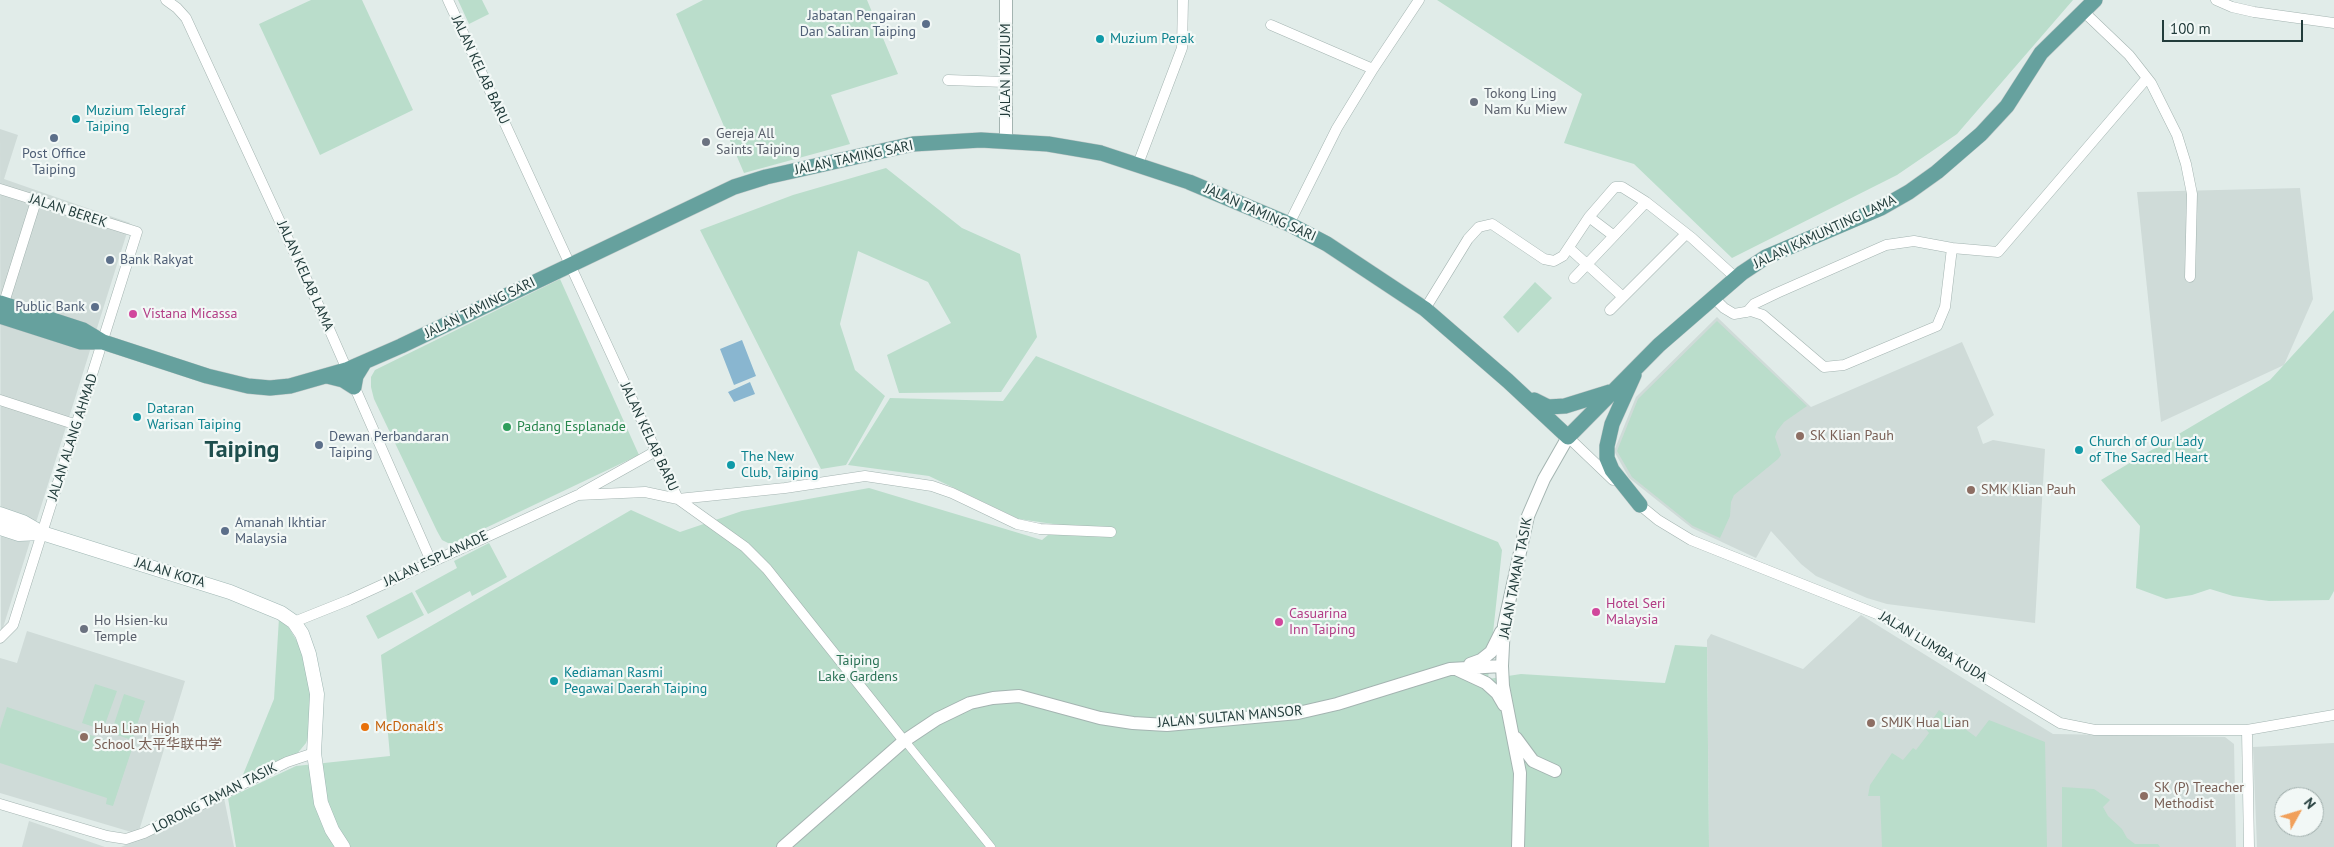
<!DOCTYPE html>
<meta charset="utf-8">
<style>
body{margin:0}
#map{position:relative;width:2334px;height:847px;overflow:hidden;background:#e1ece9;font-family:"PT Sans",sans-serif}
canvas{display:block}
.north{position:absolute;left:2274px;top:787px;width:50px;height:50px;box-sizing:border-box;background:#f2f8f6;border:1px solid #9fadab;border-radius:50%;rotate:51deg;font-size:14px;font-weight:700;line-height:20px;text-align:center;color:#223c3b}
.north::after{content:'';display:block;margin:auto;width:18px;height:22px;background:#f1a05a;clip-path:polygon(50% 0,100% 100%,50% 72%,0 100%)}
.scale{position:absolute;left:2162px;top:20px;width:141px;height:22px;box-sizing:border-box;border:2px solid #223c3b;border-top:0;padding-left:6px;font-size:15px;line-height:18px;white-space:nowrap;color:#223c3b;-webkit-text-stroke:4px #f2f8f6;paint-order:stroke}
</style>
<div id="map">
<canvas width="2334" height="847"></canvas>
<div class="north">N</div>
<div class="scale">100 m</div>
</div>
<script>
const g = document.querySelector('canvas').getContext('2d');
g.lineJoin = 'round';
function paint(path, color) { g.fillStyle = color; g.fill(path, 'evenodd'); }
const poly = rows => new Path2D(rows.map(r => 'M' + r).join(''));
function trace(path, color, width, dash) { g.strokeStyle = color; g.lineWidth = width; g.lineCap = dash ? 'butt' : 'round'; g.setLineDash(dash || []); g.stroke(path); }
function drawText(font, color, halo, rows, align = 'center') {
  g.font = font + ' "PT Sans","Noto Sans SC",sans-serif'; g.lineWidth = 4.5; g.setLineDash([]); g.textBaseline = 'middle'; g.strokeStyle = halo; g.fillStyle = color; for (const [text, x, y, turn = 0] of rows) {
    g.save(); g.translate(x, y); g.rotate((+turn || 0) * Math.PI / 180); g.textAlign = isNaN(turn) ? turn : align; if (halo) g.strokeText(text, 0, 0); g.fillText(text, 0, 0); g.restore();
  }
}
const built = poly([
 [0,129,18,135,4,179,130,223,1,634],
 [2300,188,2313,299,2284,365,2161,422,2137,192],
 [1717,317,1811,407,1962,342,1994,415,1977,427,1983,444,1993,440,2045,449,2035,623,1887,604,1867,598,1816,576,1801,564,1771,531,1756,558,1692,528,1629,478,1614,451,1636,397],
 [1861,615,2053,734,2225,737,2234,744,2236,847,1709,847,1707,640,1711,634,1803,669],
 [27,631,185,681,138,834,0,793,0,658,17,663],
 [2334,743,2334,847,2257,847,2253,747],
 [2284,797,2314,797,2314,827,2284,827],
 [224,798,234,847,121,847,140,839],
 [29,821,105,847,22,847]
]);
const green = poly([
 [311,0,362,0,413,110,320,155,259,24],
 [458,0,482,0,489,14,469,24],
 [703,0,867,0,898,74,831,95,850,144,744,173,676,14],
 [1437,0,2073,0,1957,134,1897,175,1732,258,1634,164,1564,143,1582,94],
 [886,168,962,228,1020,254,1037,337,1001,392,899,393,887,355,951,323,928,282,858,251,840,324,855,370,885,396,846,465,821,469,700,230,793,195],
 [560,279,639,455,454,543,448,543,442,540,437,531,374,399,371,387,371,377,375,370],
 [1535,282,1552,298,1518,333,1503,317],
 [2334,310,2334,591,2329,600,2269,601,2233,596,2210,589,2192,595,2166,599,2136,588,2140,526,2101,480,2270,380],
 [1717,321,1807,406,1784,422,1777,431,1775,437,1781,455,1778,459,1734,495,1731,502,1730,516,1720,538,1693,526,1632,477,1617,451,1638,399],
 [1036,356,1498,542,1502,550,1488,679,1521,674,1665,683,1675,645,1707,647,1709,847,236,847,228,798,296,766,390,756,381,655,631,510,680,532,742,511,869,488,1042,540,1060,525,1019,519,929,476,848,465,890,398,1003,401],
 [489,543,507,577,472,596,470,591,428,614,415,591,457,568,454,561],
 [412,592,424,615,378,639,366,616],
 [279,618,289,628,301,648,313,697,312,727,306,743,296,755,240,782,274,699],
 [95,684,117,691,103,730,82,723],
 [124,694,145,701,132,740,111,733],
 [7,707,132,749,113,806,106,804,107,798,0,763,0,729],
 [1939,710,1976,737,1989,720,2045,742,2047,847,1882,847,1880,796,1868,796,1870,785,1892,753,1903,760,1913,748,1916,750,1929,733,1926,729],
 [2062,787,2094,789,2110,800,2103,807,2108,816,2122,829,2127,838,2135,844,2158,844,2160,847,2062,847]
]);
const water = poly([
 [742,340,756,376,734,385,720,349],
 [750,382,755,394,734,402,728,392]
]);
const pedestrian = poly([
 [905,741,991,847]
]);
const minor = poly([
 [166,0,177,8,186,18,323,315,431,561],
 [448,0,678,499],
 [2216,0,2232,7,2254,12,2334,23],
 [2084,12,2129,55,2151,83,2177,135,2186,164,2192,194,2190,277],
 [1271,25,1373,69],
 [948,80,1005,82],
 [1138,164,1182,48,1183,0],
 [0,189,137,232,13,625,0,638],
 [1589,217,1614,236],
 [1289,224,1337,128,1373,69,1419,0],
 [1569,248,1623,297],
 [1574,278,1646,202],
 [1713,297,1724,308,1734,314,1751,311,1763,315,1824,367,1844,365,1937,326,1945,307,1952,248,1998,252,2147,78],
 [2,309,36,201],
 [1425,309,1468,239,1479,227,1492,224,1544,259,1554,261,1563,256,1589,217,1615,187,1622,187,1646,202,1692,238,1736,278],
 [1610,310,1686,234],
 [1747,312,1754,304,1777,293,1886,245,1914,241,1952,248],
 [0,400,77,425],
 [1568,437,1613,480],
 [581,493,656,451],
 [678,499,745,547,767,569,904,741],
 [1636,502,1658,520,1691,540,1882,616,2060,723,2095,730,2247,730,2334,715],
 [294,622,349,600,578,495,645,492,678,499,785,488,865,476,932,486,952,493,1017,524,1040,529,1111,532],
 [2247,730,2249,847],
 [0,804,107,836,126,839,144,833,287,762,314,753]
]);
const tertiary = poly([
 [1006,0,1006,141],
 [1470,664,1481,660,1491,652,1501,632],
 [1458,670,1486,683,1497,693,1504,705],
 [1516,738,1533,761,1555,771],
 [783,847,904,741,937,719,970,703,993,698,1019,696,1100,718,1133,723,1167,725,1298,713,1337,704,1450,669,1502,666],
 [1518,847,1520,773,1503,686,1502,666,1504,625,1528,516,1544,479,1568,437]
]);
const secondary = poly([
 [0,514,23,522,42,533,230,592,281,613,294,622,302,634,309,654,317,694,314,753,321,803,332,830,343,847],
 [0,528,19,534,41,533]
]);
const primary = poly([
 [0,303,83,330,103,342,207,376,248,386,270,388,290,386,346,370,401,346,734,187,766,177,913,144,981,140,1048,144,1101,153,1189,182,1289,224,1327,244,1425,309,1508,381,1568,437,1659,345,1742,273,1766,257,1881,208,1909,192,1937,172,1981,134,2007,106,2041,53,2095,0],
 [0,316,81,342,102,342],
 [1634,375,1612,424,1607,446,1607,458,1612,470,1640,505],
 [327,376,343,380,354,387,356,376,364,363],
 [1534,400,1548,407,1565,406,1610,392]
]);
const markers = [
 [926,24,5,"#5c6f8a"],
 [1100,39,5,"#0f9aa8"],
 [1474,102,5,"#6b7280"],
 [76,119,5,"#0f9aa8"],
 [54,138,5,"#5c6f8a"],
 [706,142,5,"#6b7280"],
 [110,260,5,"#5c6f8a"],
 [95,307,5,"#5c6f8a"],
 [133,314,5,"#d1479c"],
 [137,417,5,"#0f9aa8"],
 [507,427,5,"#2e9e5b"],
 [1800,436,5,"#8d6e63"],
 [319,445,5,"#5c6f8a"],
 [2079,450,5,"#0f9aa8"],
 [731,465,5,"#0f9aa8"],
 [1971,490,5,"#8d6e63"],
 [225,531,5,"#5c6f8a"],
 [1596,612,5,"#d1479c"],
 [1279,622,5,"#d1479c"],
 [84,629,5,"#6b7280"],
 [554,681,5,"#0f9aa8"],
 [1871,723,5,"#8d6e63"],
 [365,727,5,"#e8710a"],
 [84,737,5,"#8d6e63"],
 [2144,796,5,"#8d6e63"]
];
const serviceNames = [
 ["Jabatan Pengairan",916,16,"right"],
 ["Dan Saliran Taiping",916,32,"right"],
 ["Post Office",54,154,"center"],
 ["Taiping",54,170,"center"],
 ["Bank Rakyat",120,260],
 ["Public Bank",85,307,"right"],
 ["Dewan Perbandaran",329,437],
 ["Taiping",329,453],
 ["Amanah Ikhtiar",235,523],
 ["Malaysia",235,539]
];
const cultureNames = [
 ["Muzium Perak",1110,39],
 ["Muzium Telegraf",86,111],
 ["Taiping",86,127],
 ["Dataran",147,409],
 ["Warisan Taiping",147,425],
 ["Church of Our Lady",2089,442],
 ["of The Sacred Heart",2089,458],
 ["The New",741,457],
 ["Club, Taiping",741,473],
 ["Kediaman Rasmi",564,673],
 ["Pegawai Daerah Taiping",564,689]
];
const streetNames = [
 ["JALAN KELAB BARU",480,70,65],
 ["JALAN MUZIUM",1006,70,-90],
 ["JALAN TAMING SARI",854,158,-12],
 ["JALAN BEREK",68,211,18],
 ["JALAN TAMING SARI",1260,213,24],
 ["JALAN KAMUNTING LAMA",1825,232,-25],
 ["JALAN KELAB LAMA",305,276,66],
 ["JALAN TAMING SARI",480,308,-26],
 ["JALAN ALANG AHMAD",73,437,-72],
 ["JALAN KELAB BARU",649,437,65],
 ["JALAN ESPLANADE",436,559,-25],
 ["JALAN KOTA",170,573,17],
 ["JALAN TAMAN TASIK",1516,578,-79],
 ["JALAN LUMBA KUDA",1933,647,31],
 ["JALAN SULTAN MANSOR",1230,717,-5],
 ["LORONG TAMAN TASIK",215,798,-27]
];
const worshipNames = [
 ["Tokong Ling",1484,94],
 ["Nam Ku Miew",1484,110],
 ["Gereja All",716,134],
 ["Saints Taiping",716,150],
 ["Ho Hsien-ku",94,621],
 ["Temple",94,637]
];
const hotelNames = [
 ["Vistana Micassa",143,314],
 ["Hotel Seri",1606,604],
 ["Malaysia",1606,620],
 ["Casuarina",1289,614],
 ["Inn Taiping",1289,630]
];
const leisureNames = [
 ["Padang Esplanade",517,427]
];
const educationNames = [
 ["SK Klian Pauh",1810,436],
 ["SMK Klian Pauh",1981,490],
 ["SMJK Hua Lian",1881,723],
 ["Hua Lian High",94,729],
 ["School 太平华联中学",94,745],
 ["SK (P) Treacher",2154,788],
 ["Methodist",2154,804]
];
const parkNames = [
 ["Taiping",858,661],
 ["Lake Gardens",858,677]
];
const foodNames = [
 ["McDonald's",375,727]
];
const townNames = [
 ["Taiping",242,450]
];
paint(built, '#cfdbd8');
paint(green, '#baddcb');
paint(water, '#89b6d0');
trace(pedestrian, '#a4b4b1', 9);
trace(minor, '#a4b4b1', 11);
trace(tertiary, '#a4b4b1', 14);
trace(secondary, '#a0b7b4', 15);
trace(primary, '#c1c8c8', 16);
trace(pedestrian, '#fff', 8);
trace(minor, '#fff', 10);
trace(tertiary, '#fff', 12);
trace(secondary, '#fff', 14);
trace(primary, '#66a19e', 15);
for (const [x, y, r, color] of markers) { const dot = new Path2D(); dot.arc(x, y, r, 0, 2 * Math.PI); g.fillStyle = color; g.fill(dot); trace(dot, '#f2f8f6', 2); }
drawText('14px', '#4e5e75', '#f2f8f6', serviceNames, 'left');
drawText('14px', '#0d838f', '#f2f8f6', cultureNames, 'left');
drawText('14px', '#223c3b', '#f2f8f6', streetNames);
drawText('14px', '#5b616d', '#f2f8f6', worshipNames, 'left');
drawText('14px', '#b23c85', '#f2f8f6', hotelNames, 'left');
drawText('14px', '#27864d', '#f2f8f6', leisureNames, 'left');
drawText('14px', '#785e54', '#f2f8f6', educationNames, 'left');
drawText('14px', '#2c7357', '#f2f8f6', parkNames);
drawText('14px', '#c56008', '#f2f8f6', foodNames, 'left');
drawText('bold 24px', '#1e4e4d', '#f2f8f6', townNames);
</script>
